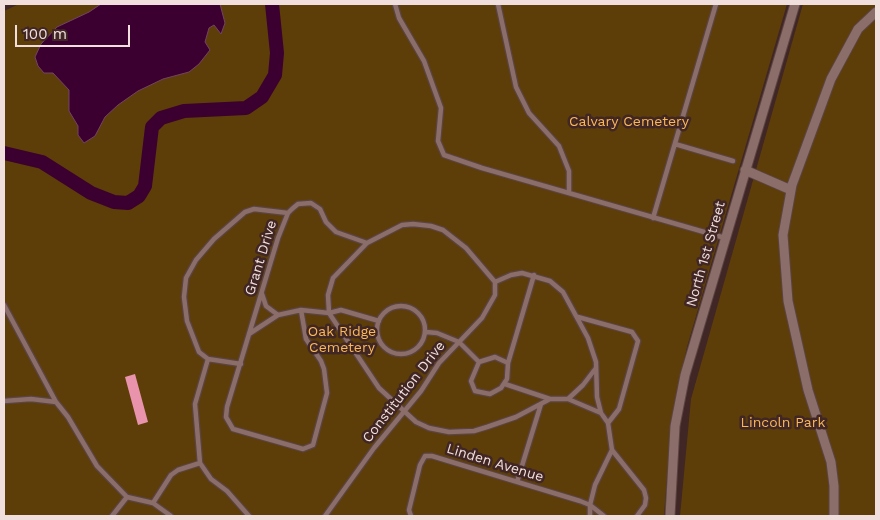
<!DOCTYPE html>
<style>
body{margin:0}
#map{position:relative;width:880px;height:520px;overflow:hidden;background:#402624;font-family:"Work Sans",sans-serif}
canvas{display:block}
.frame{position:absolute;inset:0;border:5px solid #f1dfdd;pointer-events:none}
.scale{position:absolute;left:15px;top:25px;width:115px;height:22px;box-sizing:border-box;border:2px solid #f1dfdd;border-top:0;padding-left:6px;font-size:15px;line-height:18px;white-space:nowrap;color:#f1dfdd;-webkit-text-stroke:4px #402624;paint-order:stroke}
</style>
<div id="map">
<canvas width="880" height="520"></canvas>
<div class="frame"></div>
<div class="scale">100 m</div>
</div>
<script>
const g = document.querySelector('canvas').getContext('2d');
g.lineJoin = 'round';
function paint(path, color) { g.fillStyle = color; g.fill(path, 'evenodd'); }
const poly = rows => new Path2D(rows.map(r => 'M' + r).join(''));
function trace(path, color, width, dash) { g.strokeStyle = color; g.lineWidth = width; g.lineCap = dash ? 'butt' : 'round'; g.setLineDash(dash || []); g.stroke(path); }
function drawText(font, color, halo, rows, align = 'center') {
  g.font = font + ' "Work Sans",sans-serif'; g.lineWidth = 5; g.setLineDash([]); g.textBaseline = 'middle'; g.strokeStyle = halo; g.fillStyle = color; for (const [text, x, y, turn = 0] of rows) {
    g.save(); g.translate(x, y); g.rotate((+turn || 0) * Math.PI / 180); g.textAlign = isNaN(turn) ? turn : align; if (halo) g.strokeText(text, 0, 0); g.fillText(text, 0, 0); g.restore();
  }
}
const green = poly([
 [19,4,787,4,687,347,676,395,670,437,664,516,4,516,4,11],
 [803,4,876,4,876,516,680,516,691,399]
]);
const water = poly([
 [101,4,220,4,225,23,221,34,214,25,209,28,205,42,210,50,199,64,189,72,163,79,138,91,118,105,105,117,95,136,84,143,78,135,78,126,69,111,69,90,53,73,44,73,38,66,35,57,41,44,57,27,89,12,101,4]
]);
const river = poly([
 [4,153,42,162,91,193,114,202,128,203,139,196,145,186,152,127,161,118,184,111,246,108,262,97,275,75,277,53,272,4]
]);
const building = poly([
 [135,374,148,422,138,425,125,377]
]);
const lane = poly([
 [395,4,399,18,424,61,441,108,438,141,444,155,482,168,725,238],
 [498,4,516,87,529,113,559,146,569,171,569,193],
 [675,144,733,161],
 [653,218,716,4],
 [367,243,333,278,328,295,329,313,379,388,416,422,429,428,449,432,474,431,487,427,516,417,550,399,568,399,583,385,596,368],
 [495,282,511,275,522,273,550,281,563,292,588,338,596,362,597,397,601,413,608,423,612,450,595,485,590,505,590,516],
 [262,294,266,306,278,315],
 [4,305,56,402],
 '377 330a24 24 0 1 1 48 0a24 24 0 1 1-48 0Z',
 [301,310,306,339,321,361,324,369,327,393,313,445,303,449,233,429,226,417,227,407,278,238,288,213,292,209,298,204,311,203,320,209,326,222,336,232,367,243,402,225,413,224,431,226,443,230,466,248,495,282],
 [578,317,632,332,638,341,619,409,608,423],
 [426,332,437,333,459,342,479,362],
 [249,334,278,315,301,310,329,313,341,310,379,321],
 [508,363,495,357,479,362,471,381,475,391,490,394,501,388,507,379,508,363,534,275],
 [241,364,208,359,199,352,187,321,184,297,186,278,196,260,214,239,245,212,254,209,288,213],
 [505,384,550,399],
 [568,399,601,413],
 [4,401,31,399,56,402,68,417,97,466,127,497,153,503,171,516],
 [612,450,644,490,646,498,645,505,637,516],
 [200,463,195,404,208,359],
 [517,482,541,404],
 [153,503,171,475,178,470,200,463,211,479,227,491,249,516],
 [112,516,127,497],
 [325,516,374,448,421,391,439,363,482,318,495,295,495,282],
 [411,516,409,510,420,465,425,456,432,456,580,501,590,505,604,516]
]);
const street = poly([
 [745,170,791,190],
 [670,516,675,426,685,375,795,4],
 [834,516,834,486,831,462,808,390,788,301,783,235,792,185,831,79,858,29,876,12]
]);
const parkNames = [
 ["Calvary Cemetery",629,122],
 ["Oak Ridge",342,332],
 ["Cemetery",342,348],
 ["Lincoln Park",783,423]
];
const streetNames = [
 ["North 1st Street",706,254,-74],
 ["Grant Drive",261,258,-73],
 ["Constitution Drive",404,392,-52],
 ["Linden Avenue",495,463,17]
];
paint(green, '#5d3e09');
paint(water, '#3b0030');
trace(water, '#724364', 1);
trace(river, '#3b0030', 14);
paint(building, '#e994ac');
trace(lane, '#5b4443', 7);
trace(street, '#5b4443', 11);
trace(lane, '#8b6d69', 4.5);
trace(street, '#8b6d69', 9);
drawText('14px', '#fab857', '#402624', parkNames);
drawText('14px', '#f1dfdd', '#402624', streetNames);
</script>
